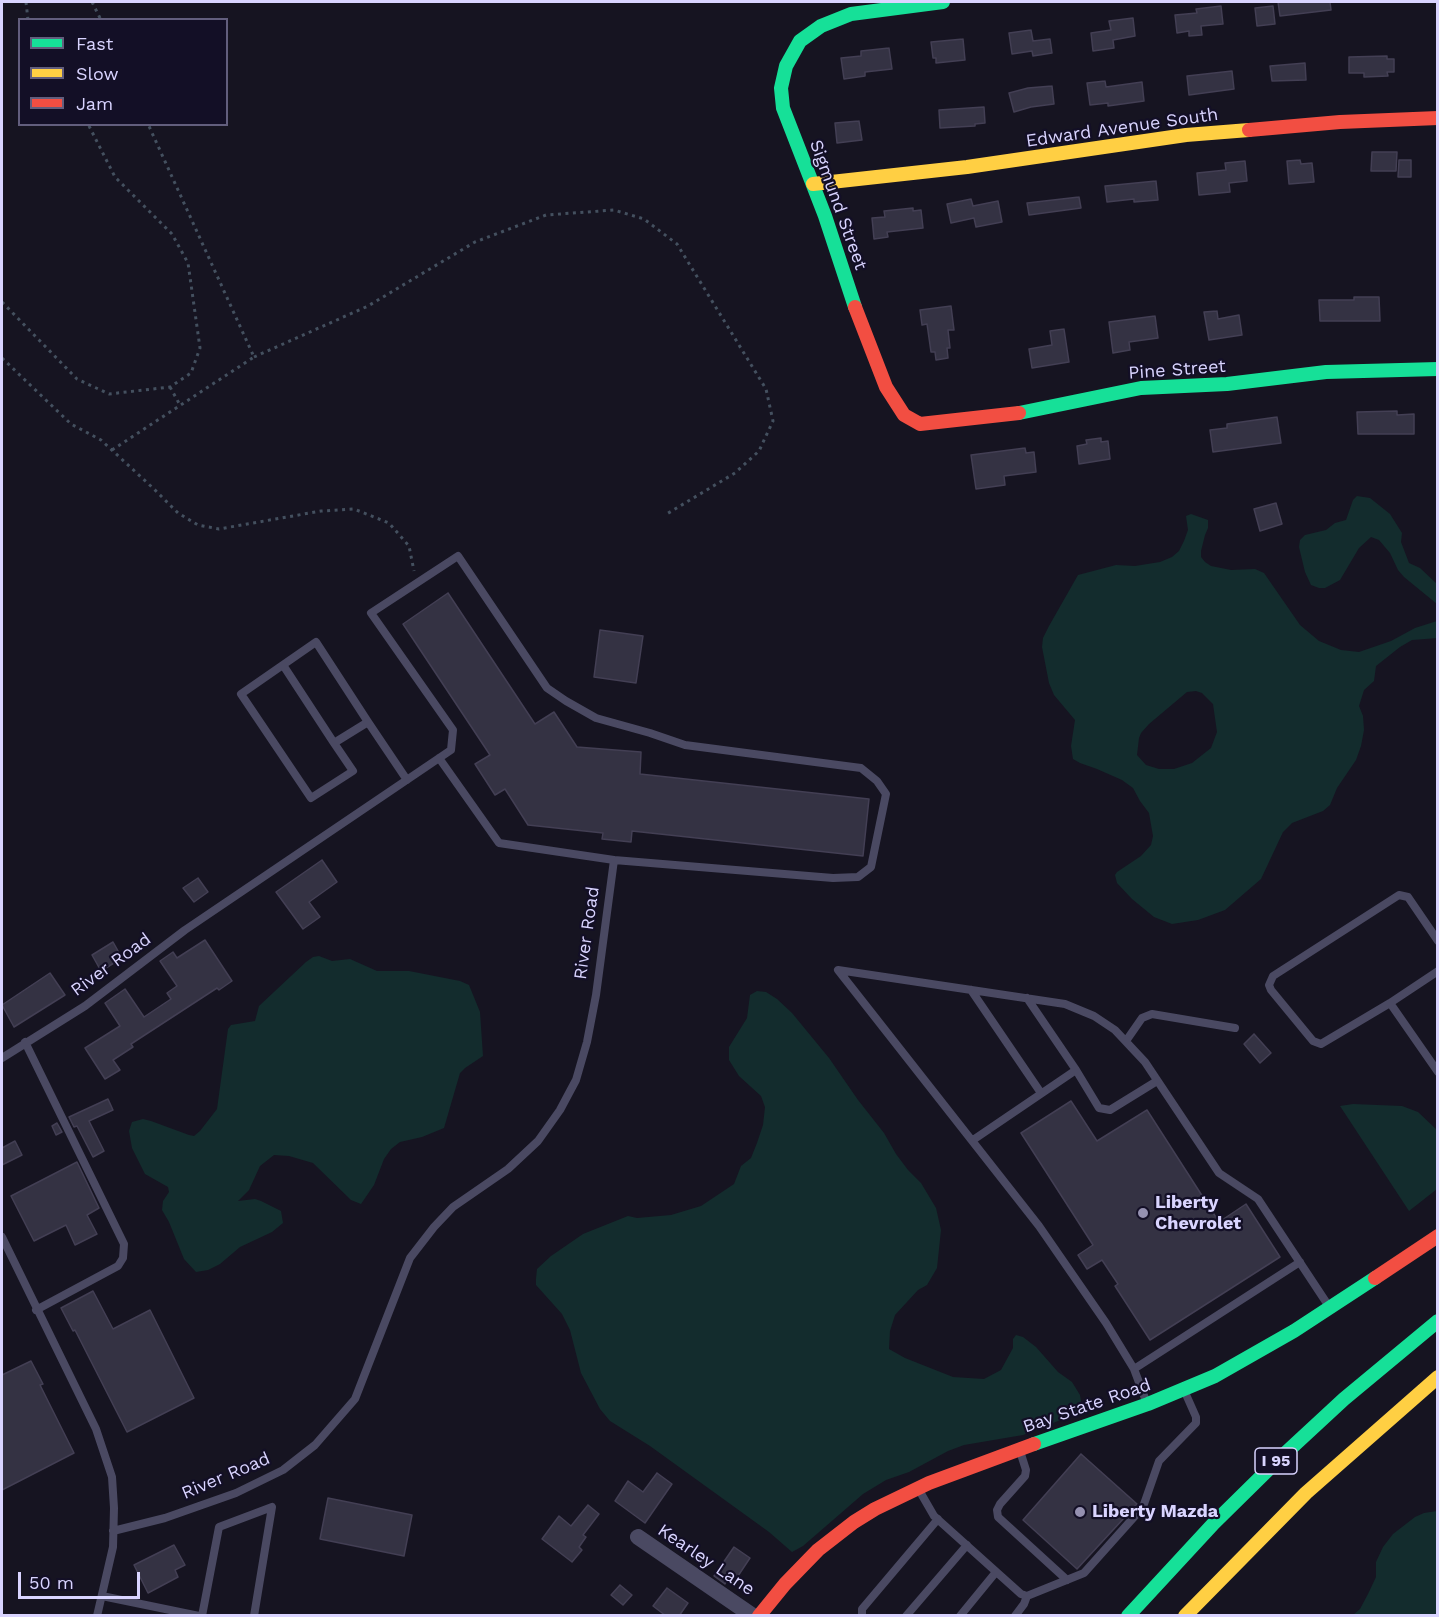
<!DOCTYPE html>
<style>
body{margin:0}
#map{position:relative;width:1439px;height:1617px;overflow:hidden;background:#161421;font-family:"Work Sans",sans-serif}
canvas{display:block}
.frame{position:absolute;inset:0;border:3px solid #d9d4ff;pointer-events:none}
.legend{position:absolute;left:18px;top:18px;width:210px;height:108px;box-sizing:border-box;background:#130f26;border:2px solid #625e7d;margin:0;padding:8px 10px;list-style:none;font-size:18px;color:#d9d4ff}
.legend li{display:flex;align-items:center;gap:12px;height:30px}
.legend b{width:30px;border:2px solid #625e7d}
.scale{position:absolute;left:18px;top:1572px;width:122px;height:27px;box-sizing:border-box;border:3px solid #d9d4ff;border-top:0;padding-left:8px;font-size:18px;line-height:21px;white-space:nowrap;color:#d9d4ff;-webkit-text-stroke:4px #130f26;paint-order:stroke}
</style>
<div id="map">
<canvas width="1439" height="1617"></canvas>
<div class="frame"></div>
<ul class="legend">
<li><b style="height:8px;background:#16e098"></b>Fast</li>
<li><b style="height:8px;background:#ffcf43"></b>Slow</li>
<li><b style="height:8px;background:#f24e42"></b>Jam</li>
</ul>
<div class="scale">50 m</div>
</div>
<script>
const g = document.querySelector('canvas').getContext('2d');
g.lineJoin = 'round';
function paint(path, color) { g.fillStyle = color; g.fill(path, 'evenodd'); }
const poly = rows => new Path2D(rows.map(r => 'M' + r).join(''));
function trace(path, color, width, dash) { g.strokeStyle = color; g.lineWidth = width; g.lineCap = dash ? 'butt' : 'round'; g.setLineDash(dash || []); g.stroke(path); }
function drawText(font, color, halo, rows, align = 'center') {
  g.font = font + ' "Work Sans",sans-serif'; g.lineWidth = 4.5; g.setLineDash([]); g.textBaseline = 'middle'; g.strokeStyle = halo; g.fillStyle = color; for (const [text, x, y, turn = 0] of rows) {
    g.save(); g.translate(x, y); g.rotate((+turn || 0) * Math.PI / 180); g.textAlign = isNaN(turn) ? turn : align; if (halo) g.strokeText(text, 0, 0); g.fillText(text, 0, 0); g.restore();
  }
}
const green = poly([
 [1357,496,1370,498,1390,514,1402,533,1401,542,1409,563,1420,568,1437,584,1437,604,1404,577,1398,570,1390,553,1379,540,1371,537,1359,548,1340,580,1325,588,1319,588,1311,585,1305,572,1299,547,1300,540,1305,535,1326,530,1335,523,1346,520,1353,500],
 [1191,514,1208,520,1208,528,1205,535,1201,551,1201,557,1205,562,1211,566,1231,570,1255,569,1264,573,1300,625,1319,641,1341,650,1359,652,1391,641,1415,628,1437,621,1438,638,1412,640,1400,647,1376,666,1374,681,1364,690,1359,706,1363,716,1364,730,1361,746,1356,760,1337,788,1330,805,1323,811,1292,823,1283,832,1261,879,1225,910,1198,920,1172,924,1154,917,1132,899,1117,883,1115,875,1117,872,1141,856,1151,845,1153,836,1149,813,1140,801,1133,788,1122,780,1097,769,1080,763,1073,759,1071,746,1075,720,1054,695,1049,683,1042,647,1043,638,1049,626,1078,575,1116,565,1135,566,1160,562,1172,557,1179,551,1184,541,1188,530,1186,516],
 [1196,691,1202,693,1213,704,1217,732,1211,748,1192,763,1174,769,1159,769,1146,765,1137,755,1139,738,1141,733,1149,724,1187,692],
 [319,956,332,961,350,959,377,971,409,971,460,981,469,985,480,1012,483,1056,465,1068,460,1073,444,1128,422,1137,400,1142,391,1149,384,1159,374,1185,361,1204,351,1200,313,1163,289,1156,274,1155,260,1166,249,1190,238,1201,255,1199,261,1201,281,1211,283,1223,272,1232,240,1247,220,1264,208,1270,196,1272,184,1259,169,1222,162,1210,163,1201,169,1192,168,1187,145,1174,132,1148,129,1131,132,1122,143,1119,151,1121,189,1135,194,1136,200,1131,217,1109,228,1029,231,1025,255,1021,259,1006,306,962,313,957],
 [757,991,766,992,777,999,792,1013,829,1058,858,1100,884,1133,896,1154,908,1170,921,1183,936,1208,941,1230,937,1268,927,1285,918,1290,895,1315,890,1331,889,1349,905,1358,953,1377,984,1379,1001,1370,1013,1348,1013,1339,1016,1335,1023,1337,1036,1347,1058,1372,1072,1382,1080,1395,1082,1408,1073,1415,1023,1435,964,1445,948,1451,909,1472,886,1480,863,1494,803,1546,792,1552,769,1532,650,1446,610,1421,600,1409,581,1373,570,1330,562,1314,536,1285,536,1279,537,1269,551,1256,583,1234,628,1216,637,1218,671,1215,701,1206,734,1184,741,1166,751,1158,757,1143,763,1125,765,1107,761,1096,739,1076,729,1060,729,1047,747,1018,750,995],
 [1353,1104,1402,1106,1418,1112,1437,1130,1437,1189,1409,1211,1340,1106],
 [1437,1511,1437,1615,1353,1615,1360,1609,1368,1594,1376,1577,1376,1562,1383,1547,1393,1534,1415,1517,1424,1513]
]);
const building = poly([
 [1278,2,1330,2,1331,10,1280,16,1278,2],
 [1221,6,1223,24,1201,26,1202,35,1189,36,1189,31,1177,33,1175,15,1197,13,1196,9,1221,6],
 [1273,6,1275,24,1257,26,1255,8,1273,6],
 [1133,18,1135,36,1113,40,1114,48,1093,51,1091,33,1111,30,1109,21,1133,18],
 [1031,30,1033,41,1050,39,1052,53,1033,56,1032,51,1012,54,1009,33,1031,30],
 [963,39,965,60,936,63,936,58,933,58,931,42,963,39],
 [889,48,892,69,865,72,865,76,844,79,841,58,861,56,861,51,889,48],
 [1387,56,1387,59,1394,59,1394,72,1387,72,1388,76,1364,77,1364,73,1349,73,1349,57,1387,56],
 [1305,63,1306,80,1272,81,1270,66,1305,63],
 [1232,71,1234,89,1189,95,1187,76,1232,71],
 [1105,81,1106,87,1142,82,1144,101,1108,106,1108,103,1090,105,1087,83,1105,81],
 [1052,86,1054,104,1031,107,1014,112,1009,93,1028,88,1052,86],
 [984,107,985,123,975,124,975,126,940,128,939,110,984,107],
 [859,121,862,140,837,143,835,123,859,121],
 [1372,152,1397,152,1396,171,1371,171,1372,152],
 [1300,160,1301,164,1312,163,1314,182,1289,184,1287,161,1300,160],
 [1399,160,1411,160,1411,177,1398,177,1399,160],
 [1245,161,1247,181,1229,183,1230,192,1199,195,1197,173,1226,170,1225,163,1245,161],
 [1156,181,1158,200,1134,202,1134,199,1107,202,1105,186,1156,181],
 [1079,197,1081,208,1029,215,1027,203,1079,197],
 [971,199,973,206,998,201,1002,222,976,227,974,218,951,223,947,204,971,199],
 [913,208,913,211,921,210,923,228,887,232,888,237,874,239,872,218,885,217,884,211,913,208],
 [1354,297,1379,297,1380,321,1320,321,1319,300,1354,300,1354,297],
 [951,306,954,330,948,330,950,348,947,348,948,358,936,360,935,352,931,352,927,324,922,325,920,310,951,306],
 [1217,311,1218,319,1239,315,1242,335,1209,340,1204,312,1217,311],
 [1155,316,1158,338,1129,342,1130,350,1113,353,1109,322,1155,316],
 [1064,329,1069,362,1032,368,1029,349,1052,345,1050,331,1064,329],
 [1397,411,1397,415,1414,414,1414,434,1358,434,1357,412,1397,411],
 [1277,417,1281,443,1213,452,1210,430,1227,428,1227,424,1277,417],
 [1101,438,1101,442,1108,441,1110,459,1079,464,1077,446,1087,444,1086,440,1101,438],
 [1025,448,1026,453,1034,452,1036,472,1004,476,1005,485,976,489,971,455,1025,448],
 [1276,503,1282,524,1260,531,1254,509,1276,503],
 [448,593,535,724,554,712,577,747,641,752,640,774,869,799,863,856,632,831,631,842,602,839,603,833,528,825,505,789,495,795,475,764,490,755,403,624,448,593],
 [600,630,643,636,636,683,594,677,600,630],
 [322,860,337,882,309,902,320,917,303,929,276,892,322,860],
 [198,878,208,892,194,902,183,888,198,878],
 [205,940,232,981,219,990,217,988,131,1044,133,1047,113,1060,120,1070,105,1079,85,1048,120,1026,105,1003,125,989,144,1017,171,999,167,993,177,986,160,961,173,952,177,958,205,940],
 [113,942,122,958,101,971,92,955,113,942],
 [50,973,65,995,14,1027,2,1005,50,973],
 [1254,1034,1271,1053,1260,1063,1244,1044,1254,1034],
 [108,1099,113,1110,89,1121,104,1151,93,1157,77,1126,74,1127,69,1117,108,1099],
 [1071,1101,1097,1141,1147,1110,1219,1222,1246,1204,1280,1257,1150,1340,1115,1286,1118,1284,1102,1260,1087,1269,1078,1255,1093,1245,1021,1133,1071,1101],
 [57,1123,62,1132,56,1135,52,1126,57,1123],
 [15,1141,22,1155,2,1165,2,1148,15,1141],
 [77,1162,99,1208,87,1215,97,1234,75,1245,66,1225,34,1241,11,1196,77,1162],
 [93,1291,113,1329,150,1310,194,1398,127,1432,75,1330,73,1331,61,1308,93,1291],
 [31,1361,43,1384,40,1385,74,1453,2,1490,2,1375,31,1361],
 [1081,1454,1137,1504,1077,1569,1023,1520,1081,1454],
 [657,1473,672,1484,645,1523,615,1501,628,1481,643,1492,657,1473],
 [328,1498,412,1515,404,1556,320,1539,328,1498],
 [588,1505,599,1514,583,1535,586,1537,579,1547,582,1550,572,1562,542,1539,559,1516,571,1526,588,1505],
 [174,1545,185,1565,175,1570,178,1577,148,1593,134,1565,174,1545],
 [734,1547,750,1558,736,1579,730,1575,725,1584,714,1576,734,1547],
 [620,1585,632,1595,623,1605,611,1595,620,1585],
 [667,1588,688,1603,679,1616,666,1616,653,1606,667,1588]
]);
const path = poly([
 [26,2,28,20],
 [92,2,101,20],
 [2,302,77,379,109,394,170,387,191,373,200,348,188,263,172,234,115,177,88,124],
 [254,357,368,306,475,242,546,215,614,210,644,219,677,244,766,389,773,421,759,451,735,473,665,515],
 [2,358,71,424,101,440,154,489,178,513,198,525,219,529,321,511,354,509,389,523,409,546,414,571],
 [170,387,180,405],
 [112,450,254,357,148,124]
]);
const lane = poly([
 [283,665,334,743],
 [368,722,334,743,353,771,311,798,241,694,316,642,368,722,407,780],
 [1438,941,1408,897,1399,895,1273,976,1269,985,1271,990,1313,1041,1321,1044,1390,1003,1438,1072],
 [971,990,1041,1093],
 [1027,998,1076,1070,1099,1108,1110,1110,1157,1081],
 [1390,1003,1438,971],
 [1126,1041,1142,1018,1152,1014,1235,1028],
 [25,1042,124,1244,123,1258,118,1266,36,1310],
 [2,1058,85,1006,185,930,451,750,453,730,371,613,458,556,547,688,566,701,596,718,650,733,685,745,861,768,877,781,886,794,871,867,858,877,833,878,614,860],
 [973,1140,1076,1070],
 [2,1237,96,1429,112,1477,114,1508,113,1547,97,1616],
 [1134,1369,1300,1262],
 [1146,1401,1134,1369,1106,1323,1039,1226,838,970,1065,1004,1094,1016,1115,1030,1145,1062,1219,1173,1258,1199,1328,1305],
 [1020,1451,1026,1470,1025,1476,1000,1504,997,1510,998,1517,1067,1580],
 [919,1490,934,1516,1021,1594,1027,1596,1084,1573,1143,1507,1159,1461,1196,1423,1196,1417,1184,1390],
 [113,1531,165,1518,236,1493,283,1470,315,1445,355,1399,410,1258,434,1227,453,1207,508,1169,538,1141,560,1110,576,1080,587,1042,596,995,614,860,499,843,439,758],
 [102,1596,199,1616],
 [202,1616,219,1527,272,1507,254,1616],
 [862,1616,862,1609,938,1519],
 [906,1616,967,1545],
 [960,1616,996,1572],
 [1015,1616,1024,1604,1027,1596]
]);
const street = poly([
 [638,1537,753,1616]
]);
const fast = poly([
 [855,307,825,216,783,108,781,88,786,66,800,41,821,26,851,14,943,2],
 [1019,413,1141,388,1227,384,1326,372,1438,369],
 [1034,1444,1148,1404,1215,1376,1294,1331,1375,1278],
 [1128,1616,1214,1523,1277,1461,1344,1399,1438,1321]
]);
const slow = poly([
 [813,184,967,167,1186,135,1249,130],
 [1185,1616,1306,1493,1438,1377]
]);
const jam = poly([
 [1249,130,1340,122,1438,118],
 [855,307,886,387,904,415,920,424,1019,413],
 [1375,1278,1438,1236],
 [759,1616,785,1584,818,1550,854,1522,875,1509,929,1483,1034,1444]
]);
const markers = [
 [1143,1213,6,"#9591b1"],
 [1080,1512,6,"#9591b1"]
];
const shields = [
 [1276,1461,42]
];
const shieldNames = [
 ["I 95",1276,1461]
];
const streetNames = [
 ["Edward Avenue South",1122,128,-8],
 ["Sigmund Street",838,205,70],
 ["Pine Street",1177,370,-4],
 ["River Road",587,933,-82],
 ["River Road",111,965,-36],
 ["Bay State Road",1087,1406,-19],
 ["River Road",226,1476,-23],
 ["Kearley Lane",706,1560,34]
];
const poiNames = [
 ["Liberty",1155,1203],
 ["Chevrolet",1155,1224],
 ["Liberty Mazda",1092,1512]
];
paint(green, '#132c2d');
paint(building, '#343243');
trace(building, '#433f54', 1.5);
trace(path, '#44505f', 3, [3, 4.5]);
trace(lane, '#4a4962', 8);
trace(street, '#4a4962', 16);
trace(fast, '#16e098', 14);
trace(slow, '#ffcf43', 14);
trace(jam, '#f24e42', 14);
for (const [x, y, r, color] of markers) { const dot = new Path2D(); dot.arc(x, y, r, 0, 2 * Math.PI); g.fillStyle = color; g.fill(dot); trace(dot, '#130f26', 2); }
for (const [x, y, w] of shields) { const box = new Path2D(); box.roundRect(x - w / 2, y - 13, w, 26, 4.5); g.fillStyle = '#130f26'; g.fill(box); trace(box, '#d9d4ff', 1.5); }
drawText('bold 16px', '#d9d4ff', null, shieldNames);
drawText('18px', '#d9d4ff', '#130f26', streetNames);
drawText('bold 18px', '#d9d4ff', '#130f26', poiNames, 'left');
</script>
